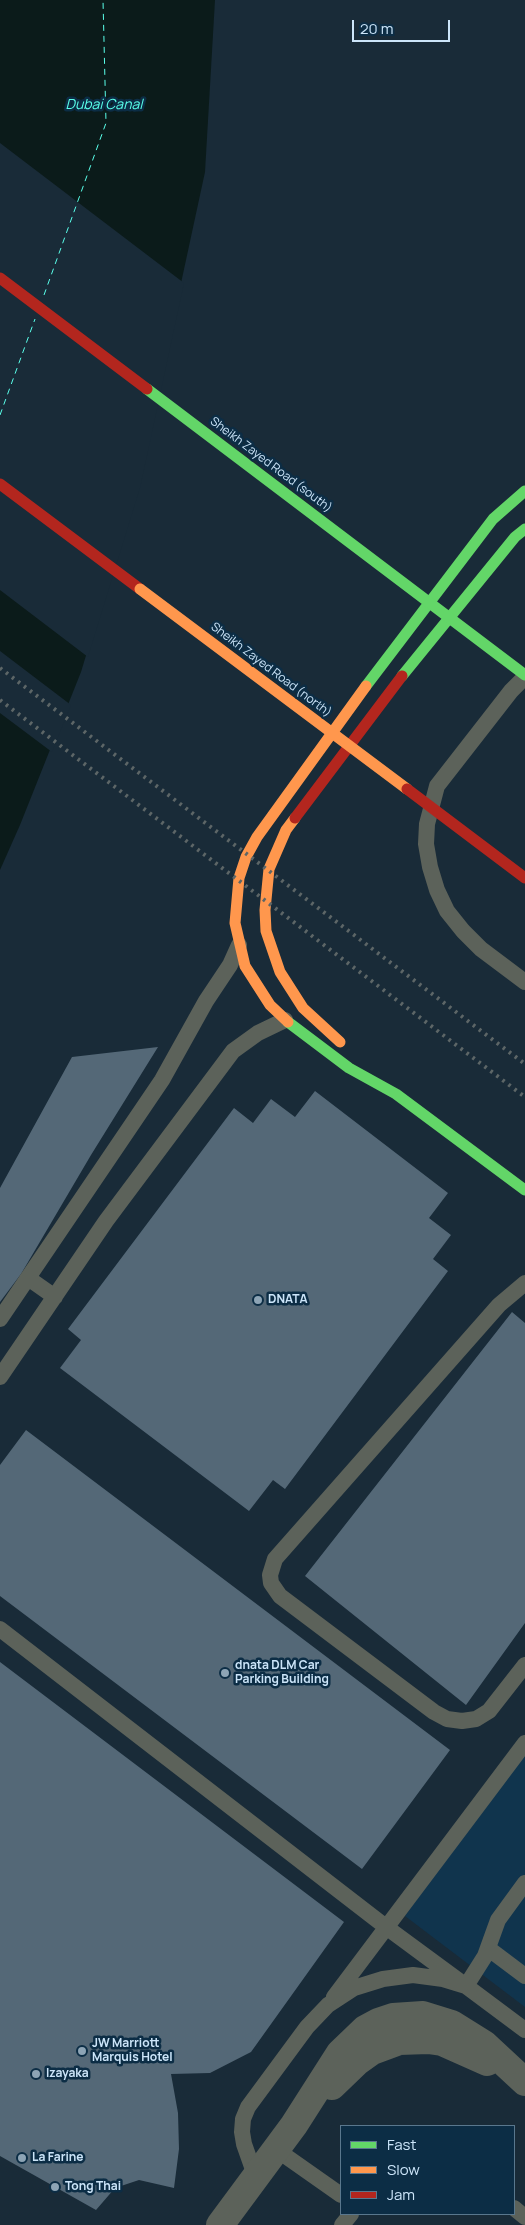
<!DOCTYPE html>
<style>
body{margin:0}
#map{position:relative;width:525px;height:2225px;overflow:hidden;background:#192b38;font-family:Manrope,sans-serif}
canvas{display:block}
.legend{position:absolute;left:340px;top:2125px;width:175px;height:90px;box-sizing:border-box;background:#0c2d45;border:1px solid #59778d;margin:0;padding:6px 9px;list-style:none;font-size:15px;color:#cce5f9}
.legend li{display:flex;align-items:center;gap:10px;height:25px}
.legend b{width:25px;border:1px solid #59778d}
.scale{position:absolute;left:352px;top:20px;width:98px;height:22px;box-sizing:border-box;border:2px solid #cce5f9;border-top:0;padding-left:6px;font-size:15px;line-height:18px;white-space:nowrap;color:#cce5f9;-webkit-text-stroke:4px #0c2d45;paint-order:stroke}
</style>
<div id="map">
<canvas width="525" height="2225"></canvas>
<ul class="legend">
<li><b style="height:6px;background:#63d668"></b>Fast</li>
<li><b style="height:6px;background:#ff974d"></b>Slow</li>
<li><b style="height:6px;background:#b3261e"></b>Jam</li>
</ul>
<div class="scale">20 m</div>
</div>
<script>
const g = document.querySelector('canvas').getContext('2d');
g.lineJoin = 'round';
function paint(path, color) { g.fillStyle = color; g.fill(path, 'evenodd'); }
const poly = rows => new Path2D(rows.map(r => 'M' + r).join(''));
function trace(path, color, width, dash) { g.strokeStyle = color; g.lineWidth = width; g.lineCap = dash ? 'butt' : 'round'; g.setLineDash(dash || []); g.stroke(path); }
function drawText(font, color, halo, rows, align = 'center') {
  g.font = font + ' Manrope,sans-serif'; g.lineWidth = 5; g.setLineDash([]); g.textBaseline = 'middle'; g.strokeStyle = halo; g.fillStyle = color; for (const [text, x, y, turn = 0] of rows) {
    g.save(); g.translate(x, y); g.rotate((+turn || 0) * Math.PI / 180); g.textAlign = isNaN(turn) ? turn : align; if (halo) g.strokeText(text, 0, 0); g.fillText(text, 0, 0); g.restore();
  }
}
const built = poly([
 [525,1746,525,2007,405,1916]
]);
const water = poly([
 [0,0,215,0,205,172,137,487,81,672,20,825,0,870]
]);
const pier = poly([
 [0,143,184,283,140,488,88,657,0,590],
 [0,651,71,705,52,752,0,713]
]);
const ferry = poly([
 [44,295,106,123,103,0],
 [0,415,35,319]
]);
const building = poly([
 [158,1047,91,1155,21,1274,0,1302,0,1188,72,1057],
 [315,1091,448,1193,429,1218,451,1235,433,1259,448,1271,285,1489,273,1480,249,1511,60,1368,81,1340,68,1329,234,1108,253,1123,271,1099,295,1117],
 [512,1312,525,1323,525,1623,466,1705,305,1576],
 [26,1430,450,1750,362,1869,0,1596,0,1465],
 [0,1662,344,1922,251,2052,210,2073,171,2074,178,2113,179,2149,174,2188,139,2180,115,2188,96,2210,0,2156]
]);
const lane = poly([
 [525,677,511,691,437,786,427,824,426,844,430,867,437,890,447,911,463,931,481,949,525,982],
 [28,1278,55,1297],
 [525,1283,499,1305,275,1559,270,1575,271,1583,280,1596,434,1712,447,1719,462,1721,476,1719,489,1711,525,1665],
 [0,1319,162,1080,206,1001,230,965,239,945],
 [0,1377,106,1221,233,1051,258,1033,285,1020],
 [0,1629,386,1927,466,1986,485,1956,498,1920,525,1883],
 [489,1949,525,1976],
 [334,1997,525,1743],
 [277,2150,341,2195],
 [256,2178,244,2144,242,2132,243,2119,248,2107,307,2027,328,2005,354,1988,383,1979,413,1975,443,1979,466,1986,525,2030],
 [514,2208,525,2217],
 [342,2225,351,2214]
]);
const street = poly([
 [332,2086,358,2061,372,2051,399,2041,428,2040,442,2042,487,2062],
 [220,2225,294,2125,340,2053,365,2029,378,2022,393,2017,423,2015,452,2024,484,2044,525,2082]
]);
const fast = poly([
 [402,676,515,537,525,529],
 [366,686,493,519,525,491],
 [288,1022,349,1068,396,1094,525,1190]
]);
const slow = poly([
 [295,818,286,830,269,869,265,910,266,931,280,972,303,1008,340,1042],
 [288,1022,270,1005,245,966,235,923,239,878,246,857,257,837,366,686]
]);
const jam = poly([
 [0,484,140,589],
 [295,818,402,676]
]);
const rail = poly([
 [0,668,525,1064],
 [0,700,525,1097]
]);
const fastBridge = poly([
 [147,389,525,675]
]);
const slowBridge = poly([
 [140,589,407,789]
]);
const jamBridge = poly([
 [0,278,147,389],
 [407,789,525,878]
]);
const markers = [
 [258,1300,5,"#8da4b5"],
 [225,1673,5,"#8da4b5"],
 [82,2051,5,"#8da4b5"],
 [36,2074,5,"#8da4b5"],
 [22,2158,5,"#8da4b5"],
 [55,2187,5,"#8da4b5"]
];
const streetNames = [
 ["Sheikh Zayed Road (south)",271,465,37],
 ["Sheikh Zayed Road (north)",271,670,37]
];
const poiNames = [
 ["DNATA",268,1300],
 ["dnata DLM Car",235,1666],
 ["Parking Building",235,1680],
 ["JW Marriott",92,2044],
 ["Marquis Hotel",92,2058],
 ["Izayaka",46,2074],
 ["La Farine",32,2158],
 ["Tong Thai",65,2187]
];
const waterNames = [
 ["Dubai Canal",104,105]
];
paint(built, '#10344d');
paint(water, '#0b1b1a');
paint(pier, '#192b38');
trace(ferry, '#59ffea', 1, [6, 5]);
paint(building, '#546877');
trace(lane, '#5c625a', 16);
trace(street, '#5c625a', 28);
trace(fast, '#63d668', 11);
trace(slow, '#ff974d', 11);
trace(jam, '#b3261e', 11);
trace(rail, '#5d6667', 4, [2.5, 5]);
trace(fastBridge, '#63d668', 11);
trace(slowBridge, '#ff974d', 11);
trace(jamBridge, '#b3261e', 11);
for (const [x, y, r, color] of markers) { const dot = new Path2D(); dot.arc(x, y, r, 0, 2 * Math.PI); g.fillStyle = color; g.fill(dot); trace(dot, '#0c2d45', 2); }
drawText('12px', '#cce5f9', '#0c2d45', streetNames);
drawText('bold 12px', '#cce5f9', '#0c2d45', poiNames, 'left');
drawText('italic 14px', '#59ffea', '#0c2d45', waterNames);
</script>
